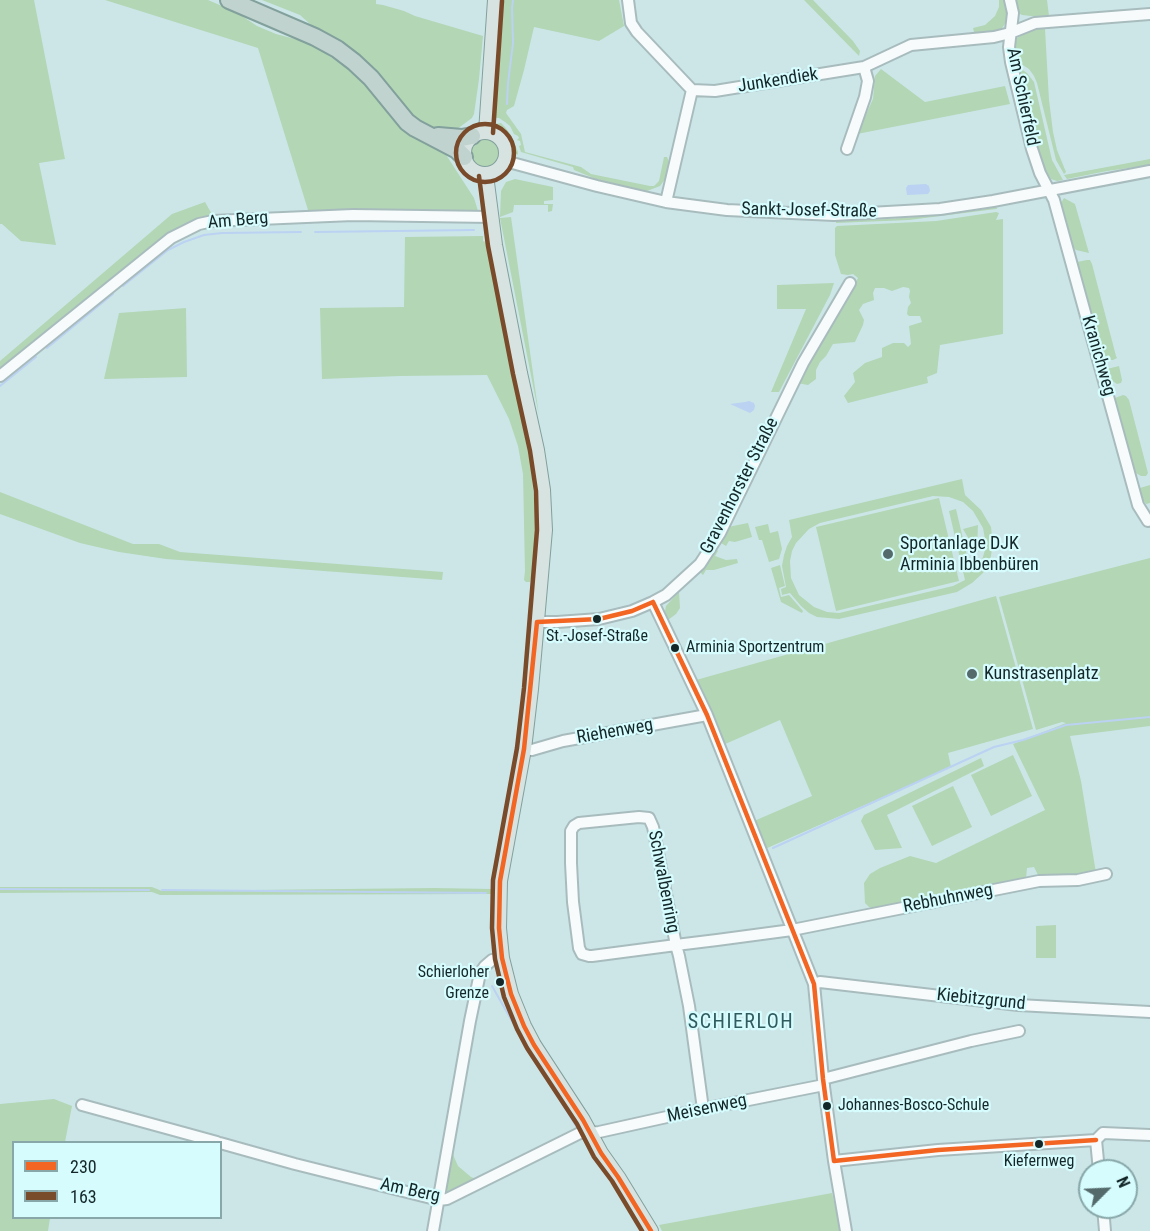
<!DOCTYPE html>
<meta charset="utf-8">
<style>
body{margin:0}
#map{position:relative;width:1150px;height:1231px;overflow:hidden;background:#cce6e8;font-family:"Roboto Condensed",sans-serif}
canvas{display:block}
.legend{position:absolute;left:12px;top:1141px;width:210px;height:78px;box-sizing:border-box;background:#d6fcfe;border:2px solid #88a7a8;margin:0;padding:8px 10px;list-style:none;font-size:18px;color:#142728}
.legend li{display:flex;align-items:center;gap:12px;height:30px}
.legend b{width:30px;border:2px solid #88a7a8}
.north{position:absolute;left:1078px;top:1159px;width:60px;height:60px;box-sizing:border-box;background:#d6fcfe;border:2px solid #88a7a8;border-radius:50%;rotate:66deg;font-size:16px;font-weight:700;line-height:24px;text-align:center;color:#142728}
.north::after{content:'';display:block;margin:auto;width:21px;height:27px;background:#546a6b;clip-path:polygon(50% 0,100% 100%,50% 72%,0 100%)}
</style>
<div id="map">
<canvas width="1150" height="1231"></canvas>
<ul class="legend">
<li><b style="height:8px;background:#f26522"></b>230</li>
<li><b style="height:8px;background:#7a4b2a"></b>163</li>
</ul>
<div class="north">N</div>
</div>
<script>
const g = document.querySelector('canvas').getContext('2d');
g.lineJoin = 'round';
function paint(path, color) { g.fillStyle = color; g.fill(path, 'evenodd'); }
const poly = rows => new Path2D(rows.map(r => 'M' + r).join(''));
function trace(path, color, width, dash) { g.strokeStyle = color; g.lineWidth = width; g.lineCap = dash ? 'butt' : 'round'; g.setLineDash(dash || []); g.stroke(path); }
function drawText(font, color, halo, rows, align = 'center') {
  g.font = font + ' "Roboto Condensed",sans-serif'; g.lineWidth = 4.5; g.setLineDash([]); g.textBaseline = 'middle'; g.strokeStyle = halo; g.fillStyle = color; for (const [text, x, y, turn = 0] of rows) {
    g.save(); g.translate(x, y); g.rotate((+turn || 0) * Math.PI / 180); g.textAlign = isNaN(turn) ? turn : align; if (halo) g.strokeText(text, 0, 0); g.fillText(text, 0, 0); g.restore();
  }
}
const green = poly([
 [0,0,34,0,65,159,39,163,56,245,21,241,2,224,0,224],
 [105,0,208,0,236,12,257,26,276,34,299,40,321,50,356,75,369,89,393,120,406,131,443,150,474,198,478,211,308,210,258,48],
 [262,0,376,0,376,4,383,5,404,11,415,16,483,36,479,79,474,114,472,118,453,132,437,130,423,124,413,117,300,15],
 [498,0,619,0,624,26,599,41,534,27,524,70,514,106,507,110,506,113,521,134,525,152,581,167,591,174,650,186,654,186,659,181,664,157,667,157,669,162,666,178,660,186,647,191,626,187,596,179,574,170,573,167,521,152,519,146,521,145,520,141,517,140,519,138,518,136,514,134,510,126,505,122,499,118,494,118],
 [804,0,813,0,853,41,860,51,859,56],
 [999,0,1005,0,1007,8,1007,21,1002,28,995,32,977,34,974,32,973,28,985,25,995,16,999,7],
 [1015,0,1047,0,1049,16,1040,17,1022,15,1017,12],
 [1036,29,1045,29,1049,100,1053,132,1057,150,1066,172,1064,174,1056,160,1037,83,1034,76,1029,69,1015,60,1015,44,1017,38,1028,32],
 [1017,66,1027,73,1034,82,1052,160,1063,180,1057,181,1051,179,1041,162,1038,154],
 [881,69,925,102,1005,86,1010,104,857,134,873,99,875,76],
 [501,123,505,127,511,135,518,152,518,155,512,150,506,138,496,127,496,124],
 '469 154a16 16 0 1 1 32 0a16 16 0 1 1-32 0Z',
 [1150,159,1150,165,1107,171,1067,179,1064,175],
 [515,179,553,187,553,200,544,201,544,204,553,204,552,211,548,212,548,205,514,205,513,212,500,217,501,191,506,182],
 [1064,198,1075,204,1089,253,1076,250,1071,245,1062,210,1061,203],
 [205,202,213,216,181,226,168,234,0,371,0,361,172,214],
 [996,206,997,209,996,209,909,220,836,223,836,221,887,219,942,215],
 [996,212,999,213,996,220,1003,219,1003,334,940,345,937,373,927,377,928,383,848,403,844,396,855,382,853,373,865,363,882,357,882,348,893,343,904,343,908,347,911,344,909,326,922,322,920,316,909,316,907,314,908,307,911,303,909,297,910,291,909,288,903,287,892,291,884,288,875,288,873,293,874,300,863,304,859,310,864,320,863,325,855,342,833,344,826,356,820,362,816,370,816,379,808,385,797,383,858,278,853,274,848,275,841,274,835,255,835,228,837,226,936,221],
 [511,217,539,416,500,218],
 [483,236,483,241,486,242,494,285,531,467,536,522,533,571,530,582,526,582,524,580,525,571,523,474,518,446,509,419,487,375,400,376,322,379,320,308,404,307,405,237],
 [1087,260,1090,260,1092,264,1116,356,1117,358,1113,360,1104,360,1096,337,1077,265,1077,262],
 [834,283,830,295,779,392,771,392,806,309,777,309,777,285],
 [186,308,187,377,104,379,119,313],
 [1119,366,1122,380,1121,383,1117,384,1107,377,1106,371,1107,369],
 [1123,395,1126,396,1129,400,1148,473,1146,476,1141,476,1134,472,1114,403,1115,398],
 [962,479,965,495,981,510,991,527,992,536,993,544,990,561,983,573,972,583,957,592,839,619,817,617,809,613,801,606,790,593,782,595,781,589,786,587,782,566,784,555,787,546,792,537,789,520],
 [933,496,949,497,963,502,973,511,983,528,985,539,985,550,982,560,975,571,972,562,968,560,956,509,949,511,965,580,953,586,839,613,827,612,814,607,799,595,791,578,790,561,792,551,796,543,809,529,820,523],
 [1150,485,1150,503,1146,504,1141,497,1140,488],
 [0,492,133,544,159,544,180,552,443,572,442,580,166,559,119,552,80,543,0,514],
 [939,498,959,581,836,611,816,527],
 [748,523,752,537,735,542,729,541,726,546,721,543,720,541,728,527],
 [768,524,770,533,778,531,782,549,779,559,769,562,762,540,759,540,755,527],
 [978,525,977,549,979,551,977,553,963,529],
 [716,549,718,551,715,556,726,560,737,559,738,563,714,570,706,570,703,575,700,572,707,565],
 [1150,558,1150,726,1070,736,1081,781,1096,873,1076,876,1039,877,1034,867,1027,868,1026,879,876,909,869,907,865,903,864,883,870,874,880,868,910,856,936,863,1045,810,1013,744,1066,723,1062,722,1036,730,999,597],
 [780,565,785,586,779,588,781,597,789,595,803,611,802,613,781,602,771,568],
 [679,592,680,608,676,614,668,620,665,611,666,606],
 [996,596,1033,729,948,753,951,767,765,849,754,821,812,796,780,720,723,745,696,680],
 [1013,755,1032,796,991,816,971,775],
 [981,758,984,766,887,815,902,848,875,850,861,821,864,815],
 [953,786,972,827,932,846,912,806],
 [0,887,152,887,162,891,434,888,493,889,493,894,160,895,152,892,0,893],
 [1056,925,1056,958,1036,958,1036,926],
 [54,1099,72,1106,65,1142,14,1142,14,1218,50,1218,48,1231,0,1231,0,1104],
 [452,1147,454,1157,458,1166,471,1177,476,1179,448,1193,445,1189],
 [832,1193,841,1231,662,1231,659,1225]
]);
const water = poly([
 [926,184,929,186,930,191,928,194,907,195,906,188,908,185],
 [749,401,754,403,755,406,754,410,750,413,730,404,745,402]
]);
const stream = poly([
 [507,104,508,83,513,43,512,8,513,0],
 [315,232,474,230],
 [123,286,168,250,184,242,204,235,222,233,301,232],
 [47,348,113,294],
 [0,386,36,357],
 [773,848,994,747,1023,740,1066,725,1150,717],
 [0,889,149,890],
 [162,890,486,893],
 [492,986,513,1023,576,1126]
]);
const minor = poly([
 [628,0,631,23,637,32,692,90,715,91,864,67,911,45,994,37,1010,33,1035,23,1150,14],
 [1010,0,1013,13,1009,47,1011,62,1032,149,1040,173,1054,200,1138,505,1148,521],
 [847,149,865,97,868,81,864,67],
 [505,161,597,186,666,202,727,210,834,215,940,209,993,201,1150,171],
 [666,202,692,90],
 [0,376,171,238,199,224,213,221,353,215,491,217],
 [653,602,707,715,814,984,823,1079,834,1161,846,1231],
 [537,622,557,622,599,619,632,611,653,602,666,595,700,564,720,533,803,363,850,283],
 [524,749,532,750,563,741,707,715],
 [814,984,820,982,1018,1005,1150,1012],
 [823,1079,971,1041,1019,1031],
 [82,1105,217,1142],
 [703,1109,689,1006,679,956,676,945,653,827,649,818,639,817,579,823,574,826,571,831,571,863,573,902,579,948,582,954,589,956,592,956,676,945,717,940,792,930,1039,881,1078,880,1106,874],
 [1096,1140,1099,1171],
 [220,1143,295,1164,439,1200,447,1199,580,1133,599,1132,703,1109,824,1085],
 [834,1161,938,1150,1096,1140,1103,1133,1150,1135],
 [1103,1207,1105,1231],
 [433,1231,470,1021,480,973,485,966,492,960,502,958]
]);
const major = poly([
 '464 153a21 21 0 1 1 42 0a21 21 0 1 1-42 0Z',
 [486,132,495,0],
 [486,175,495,245,520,373,537,450,543,490,545,530,531,689,524,749,500,881,499,928,502,958,511,994,524,1026,534,1045,583,1120,601,1153,618,1177,651,1231]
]);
const highway = poly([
 [229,0,315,37,337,49,354,62,371,78,407,122,415,128,457,150,464,157],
 [438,136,462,138,472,136]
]);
const bus1 = poly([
 [653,602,707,715,814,984,823,1079,834,1161],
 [537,622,524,749,500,881,499,928,502,958,511,994,524,1026,534,1045,583,1120,601,1153,618,1177,651,1231],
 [537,622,599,619,632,611,653,602],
 [834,1161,938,1150,1096,1140]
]);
const bus2 = poly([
 '456 153a29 29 0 1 1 58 0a29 29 0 1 1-58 0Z',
 [493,133,502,1],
 [479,176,488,246,513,374,530,451,536,491,537,530,524,688,517,748,493,880,492,928,495,959,504,997,517,1029,527,1048,577,1124,594,1157,612,1181,642,1231]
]);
const markers = [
 [888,554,6,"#546a6b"],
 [597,619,5,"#142728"],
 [675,648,5,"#142728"],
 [972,674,6,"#546a6b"],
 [500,982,5,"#142728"],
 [827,1106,5,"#142728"],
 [1039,1144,5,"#142728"]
];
const busNames = [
 ["St.-Josef-Straße",597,637],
 ["Arminia Sportzentrum",686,648,"left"],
 ["Schierloher",489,973,"right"],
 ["Grenze",489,994,"right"],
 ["Johannes-Bosco-Schule",838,1106,"left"],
 ["Kiefernweg",1039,1162]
];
const streetNames = [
 ["Junkendiek",778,81,-9],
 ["Am Schierfeld",1022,97,78],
 ["Sankt-Josef-Straße",809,211,1],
 ["Am Berg",238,221,-5],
 ["Kranichweg",1098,356,74],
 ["Gravenhorster Straße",740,486,-63],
 ["Riehenweg",615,732,-10],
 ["Schwalbenring",663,882,79],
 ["Rebhuhnweg",948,899,-11],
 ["Kiebitzgrund",981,1000,6],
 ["Meisenweg",707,1109,-12],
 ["Am Berg",410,1191,12]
];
const poiNames = [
 ["Sportanlage DJK",900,544],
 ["Arminia Ibbenbüren",900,565],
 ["Kunstrasenplatz",984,674]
];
const neighbourhoodNames = [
 ["SCHIERLOH",741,1023]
];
paint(green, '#b3d6b5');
paint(water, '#bbd2f2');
trace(stream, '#bbd2f2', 2);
trace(minor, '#a8bcbe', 14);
trace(major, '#82a09c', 16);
trace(highway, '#82a09c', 20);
trace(minor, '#f7fbfc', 10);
trace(major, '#d7e3e1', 14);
trace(highway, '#c1d3cf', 16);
trace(bus1, '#f26522', 4.5);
trace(bus2, '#7a4b2a', 4.5);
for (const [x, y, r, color] of markers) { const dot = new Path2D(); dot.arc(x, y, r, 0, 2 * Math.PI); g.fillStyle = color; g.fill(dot); trace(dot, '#d6fcfe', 2); }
drawText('16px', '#142728', '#d6fcfe', busNames);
drawText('18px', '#142728', '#d6fcfe', streetNames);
drawText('18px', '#142728', '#d6fcfe', poiNames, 'left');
g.letterSpacing = '1.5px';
drawText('20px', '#305c5f', '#d6fcfe', neighbourhoodNames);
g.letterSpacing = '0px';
</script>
